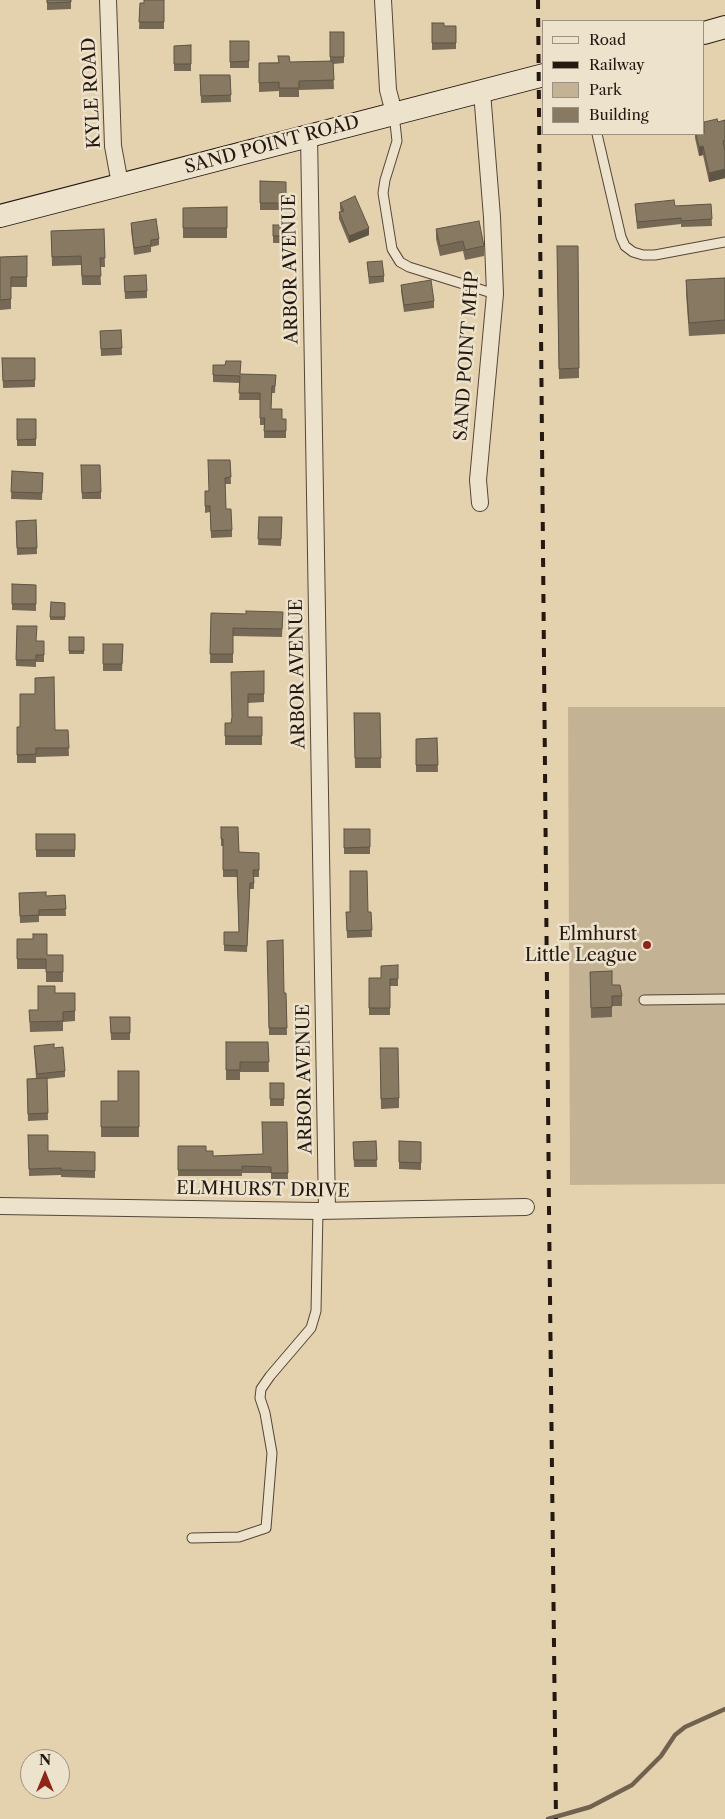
<!DOCTYPE html>
<style>
body{margin:0}
#map{position:relative;width:725px;height:1819px;overflow:hidden;background:#e4d2af;font-family:"Libre Caslon Text",serif}
canvas{display:block}
.legend{position:absolute;left:542px;top:20px;width:162px;height:115px;box-sizing:border-box;background:#ede2cb;border:1px solid #9d9181;margin:0;padding:6px 9px;list-style:none;font-size:15px;color:#241811}
.legend li{display:flex;align-items:center;gap:10px;height:25px}
.legend b{width:25px;border:1px solid #9d9181}
.north{position:absolute;left:20px;top:1749px;width:50px;height:50px;box-sizing:border-box;background:#ede2cb;border:1px solid #9d9181;border-radius:50%;rotate:0deg;font-size:14px;font-weight:700;line-height:20px;text-align:center;color:#241811}
.north::after{content:'';display:block;margin:auto;width:18px;height:22px;background:#8f2418;clip-path:polygon(50% 0,100% 100%,50% 72%,0 100%)}
</style>
<div id="map">
<canvas width="725" height="1819"></canvas>
<ul class="legend">
<li><b style="height:6px;background:#ede2cb"></b>Road</li>
<li><b style="height:6px;background:#241811"></b>Railway</li>
<li><b style="height:14px;background:#c3b294"></b>Park</li>
<li><b style="height:14px;background:#887963"></b>Building</li>
</ul>
<div class="north">N</div>
</div>
<script>
const g = document.querySelector('canvas').getContext('2d');
g.lineJoin = 'round';
function paint(path, color) { g.fillStyle = color; g.fill(path, 'evenodd'); }
const poly = rows => new Path2D(rows.map(r => 'M' + r).join(''));
function trace(path, color, width, dash) { g.strokeStyle = color; g.lineWidth = width; g.lineCap = dash ? 'butt' : 'round'; g.setLineDash(dash || []); g.stroke(path); }
function drawText(font, color, halo, rows, align = 'center') {
  g.font = font + ' "Libre Caslon Text",serif'; g.lineWidth = 5; g.setLineDash([]); g.textBaseline = 'middle'; g.strokeStyle = halo; g.fillStyle = color; for (const [text, x, y, turn = 0] of rows) {
    g.save(); g.translate(x, y); g.rotate((+turn || 0) * Math.PI / 180); g.textAlign = isNaN(turn) ? turn : align; if (halo) g.strokeText(text, 0, 0); g.fillText(text, 0, 0); g.restore();
  }
}
const green = poly([
 [568,707,725,707,725,1184,570,1185]
]);
const stream = poly([
 [548,1819,590,1807,632,1785,661,1756,675,1735,685,1727,725,1709]
]);
const lane = poly([
 [394,114,397,141,385,180,383,193,392,249,400,262,409,267,495,294],
 [597,134,621,237,625,246,633,252,643,255,655,255,725,242],
 [644,1000,725,999],
 [192,1538,239,1537,266,1528,272,1453,265,1413,260,1398,261,1389,270,1376,311,1328,316,1311,318,1211]
]);
const street = poly([
 [108,0,113,146,120,184],
 [383,0,388,90,394,113],
 [309,135,327,1211],
 [480,503,478,480,495,294,492,217,482,92],
 [0,1206,318,1211,526,1207]
]);
const secondary = poly([
 [704,33,725,27],
 [0,216,544,75]
]);
const rail = poly([
 [538,0,549,1209,556,1819]
]);
const wall = poly([
 [47,0,71,0,71,9,47,10],
 [164,0,164,29,139,29,140,3,144,3],
 [432,23,444,26,456,26,456,49,432,50],
 [330,32,344,32,344,63,333,64,334,89,299,90,299,97,279,97,279,91,259,92,259,63,290,62,330,61],
 [230,41,249,41,249,68,230,68],
 [191,45,191,71,174,71,174,46],
 [200,75,230,75,231,102,201,103],
 [725,120,725,178,709,182,703,155,699,156,695,138,695,134,704,134,718,122],
 [260,181,286,182,286,200,280,200,280,210,260,210],
 [340,203,369,235,349,243,339,219,339,212,341,212,340,209],
 [635,204,675,206,711,204,712,226,681,227,681,224,637,229],
 [227,207,227,238,183,238,183,208],
 [131,223,159,239,159,245,151,247,151,252,134,255,131,230],
 [273,225,288,225,288,243,273,243],
 [104,229,105,267,100,267,101,285,82,285,81,265,52,266,51,231],
 [436,229,484,246,484,256,465,260,463,251,440,256,436,239],
 [557,246,578,246,579,378,559,379],
 [27,256,27,287,11,287,11,309,0,310,0,257],
 [367,262,384,276,384,282,369,284],
 [124,276,147,291,147,298,125,299],
 [725,278,725,334,689,336,686,293,686,280],
 [401,285,434,301,434,308,404,312,401,291],
 [121,330,122,355,101,356,100,331],
 [2,358,35,358,35,387,3,388],
 [213,365,240,374,276,375,275,393,272,393,271,409,282,419,286,419,286,438,264,438,264,425,260,425,260,400,239,400,240,383,213,382],
 [17,419,36,419,36,446,17,446],
 [230,460,231,484,225,484,226,509,232,530,232,537,211,538,210,512,205,513,205,491,209,491],
 [81,465,101,492,101,499,82,499],
 [12,471,43,473,42,500,11,499],
 [259,517,282,517,281,546,258,545],
 [36,520,37,554,17,555,16,521],
 [12,584,36,585,36,611,12,610],
 [51,602,65,603,65,620,50,620],
 [283,612,282,637,233,636,233,663,210,663,211,613,246,614],
 [17,626,36,641,44,641,44,662,36,662,36,667,16,666],
 [69,637,84,637,84,654,69,654],
 [103,644,123,644,122,671,103,671],
 [264,671,264,702,248,703,248,717,262,717,262,745,225,745,225,723,231,723,232,718],
 [354,713,380,713,381,768,355,768],
 [17,727,55,730,68,730,69,756,36,757,36,763,17,763],
 [437,738,438,772,416,772,416,739],
 [221,827,239,852,259,853,259,877,254,877,254,889,250,889,247,952,224,951,224,932,239,932,237,877,223,877,223,846,221,846],
 [344,829,370,829,370,854,344,854],
 [36,834,75,834,75,857,36,857],
 [19,893,46,896,65,895,66,916,39,916,39,922,20,923],
 [346,912,371,912,372,937,347,938],
 [17,939,47,955,63,955,63,982,46,982,46,969,17,969],
 [267,941,284,993,286,993,287,1035,269,1035],
 [398,965,398,986,390,986,390,1015,369,1015,369,978,381,978],
 [590,972,612,985,622,996,622,1006,612,1006,612,1017,591,1018],
 [55,993,75,993,75,1021,63,1022,63,1031,30,1032,29,1010,38,1010],
 [110,1017,130,1017,130,1040,111,1040],
 [226,1042,268,1042,269,1072,240,1072,240,1080,226,1080],
 [34,1046,54,1048,65,1071,65,1077,47,1079,48,1120,28,1121,27,1079,36,1079],
 [380,1058,399,1098,399,1108,381,1109],
 [139,1071,139,1137,101,1137,101,1101,118,1101],
 [270,1083,284,1083,284,1106,270,1106],
 [287,1122,288,1179,271,1179,271,1173,242,1173,242,1176,178,1176,178,1146,206,1151,213,1156,263,1154],
 [28,1135,48,1151,95,1152,95,1178,61,1177,61,1175,29,1176],
 [376,1141,377,1167,354,1167,353,1142],
 [399,1141,421,1142,421,1170,399,1169]
]);
const shadedWall = poly([
 [703,146,703,155,699,156,699,147],
 [725,169,725,178,709,182,709,173],
 [369,228,369,235,349,243,349,236]
]);
const building = poly([
 [47,0,71,0,71,2,47,3,47,0],
 [144,0,164,0,164,22,139,22,140,3,144,3,144,0],
 [432,23,444,23,444,26,456,26,456,43,432,43,432,23],
 [330,32,344,32,344,57,330,57,330,32],
 [230,41,249,41,249,61,230,62,230,41],
 [191,45,191,64,174,64,174,46,191,45],
 [278,56,289,56,290,62,333,61,334,80,299,81,299,88,279,88,279,82,259,83,259,63,279,63,278,56],
 [200,75,230,75,231,95,201,96,200,75],
 [717,119,718,122,725,120,725,141,723,141,725,151,725,169,709,173,703,146,699,147,696,134,704,134,704,122,717,119],
 [260,181,286,182,286,193,280,193,280,203,260,203,260,181],
 [355,196,369,228,349,236,339,212,344,211,340,203,355,196],
 [674,200,675,206,711,204,712,219,681,221,681,218,637,222,635,204,674,200],
 [227,207,227,228,183,228,183,208,227,207],
 [156,219,159,239,151,240,151,245,134,248,131,223,156,219],
 [479,221,484,246,465,250,463,241,440,246,436,229,479,221],
 [273,225,288,225,288,236,273,236,273,225],
 [104,229,105,258,100,258,101,276,82,276,81,256,52,257,51,231,104,229],
 [557,246,578,246,579,368,559,369,557,246],
 [27,256,27,277,11,277,11,299,0,300,0,257,27,256],
 [382,261,384,276,369,277,367,262,382,261],
 [146,275,147,291,125,292,124,276,146,275],
 [725,278,725,320,689,323,686,280,725,278],
 [431,280,434,301,404,305,401,285,431,280],
 [121,330,122,348,101,349,100,331,121,330],
 [2,358,35,358,35,380,3,381,2,358],
 [226,361,241,361,240,374,276,375,275,386,272,386,271,409,282,409,282,419,286,419,286,431,264,431,265,418,260,418,260,393,239,393,240,376,213,375,213,365,225,365,226,361],
 [17,419,36,419,36,439,17,440,17,419],
 [208,460,230,460,231,477,225,478,226,509,231,509,232,530,211,531,210,506,205,506,205,491,209,491,208,460],
 [81,465,100,465,101,492,82,493,81,465],
 [12,471,43,473,42,493,11,492,12,471],
 [259,517,282,517,281,539,258,539,259,517],
 [36,520,37,548,17,548,16,521,36,520],
 [12,584,36,585,36,604,12,604,12,584],
 [51,602,65,603,65,617,50,617,51,602],
 [246,611,283,612,282,629,233,628,233,654,210,654,211,613,246,614,246,611],
 [17,626,37,626,36,641,44,641,44,655,36,655,36,660,16,660,17,626],
 [69,637,84,637,84,651,69,651,69,637],
 [103,644,123,644,122,664,103,664,103,644],
 [264,671,264,694,248,694,248,717,262,717,262,736,225,736,225,723,231,723,232,717,231,672,264,671],
 [54,677,55,730,68,730,69,748,36,748,36,754,17,755,17,727,20,727,20,694,35,694,35,678,54,677],
 [354,713,380,713,381,758,355,758,354,713],
 [437,738,438,765,416,765,416,739,437,738],
 [221,827,238,827,239,852,259,853,259,870,253,870,254,883,250,883,247,946,224,945,224,932,239,932,237,870,223,870,223,839,221,839,221,827],
 [344,829,370,829,370,847,344,848,344,829],
 [36,834,75,834,75,850,36,850,36,834],
 [350,871,367,871,368,912,371,912,372,930,347,931,346,912,350,912,350,871],
 [46,892,46,896,65,895,66,909,39,910,39,915,20,916,19,893,46,892],
 [33,934,47,934,47,955,63,955,63,972,46,972,46,959,17,959,17,939,33,939,33,934],
 [283,940,284,993,286,993,287,1028,269,1028,267,941,283,940],
 [398,965,398,979,390,979,390,1008,369,1008,369,978,381,978,381,966,398,965],
 [612,971,612,985,620,985,622,996,612,996,612,1007,591,1008,590,972,612,971],
 [38,986,55,986,55,993,75,993,75,1011,63,1012,63,1021,30,1022,29,1010,38,1010,38,986],
 [110,1017,130,1017,130,1033,111,1033,110,1017],
 [226,1042,268,1042,269,1062,240,1062,240,1070,226,1070,226,1042],
 [54,1044,54,1048,63,1047,65,1071,37,1074,34,1046,54,1044],
 [380,1048,398,1048,399,1098,381,1099,380,1048],
 [118,1071,139,1071,139,1127,101,1127,101,1101,118,1101,118,1071],
 [47,1078,48,1113,28,1114,27,1079,47,1078],
 [270,1083,284,1083,284,1099,270,1099,270,1083],
 [262,1122,287,1122,288,1173,271,1173,271,1167,242,1166,242,1170,178,1170,178,1146,206,1146,206,1151,213,1151,213,1156,263,1154,262,1122],
 [28,1135,48,1135,48,1151,95,1152,95,1171,61,1170,61,1168,29,1169,28,1135],
 [376,1141,377,1160,354,1160,353,1142,376,1141],
 [399,1141,421,1142,421,1163,399,1162,399,1141]
]);
const markers = [
 [647,945,5,"#8f2418"]
];
const streetNames = [
 ["KYLE ROAD",92,93,-93],
 ["SAND POINT ROAD",272,145,-15],
 ["ARBOR AVENUE",291,269,-91],
 ["SAND POINT MHP",467,356,-86],
 ["ARBOR AVENUE",298,674,-91],
 ["ARBOR AVENUE",305,1079,-91],
 ["ELMHURST DRIVE",263,1190,1]
];
const poiNames = [
 ["Elmhurst",637,935],
 ["Little League",637,956]
];
paint(green, '#c3b294');
trace(stream, '#70624f', 4.5);
trace(lane, '#544638', 11);
trace(street, '#544638', 18);
trace(secondary, '#241811', 24);
trace(lane, '#ede2cb', 9);
trace(street, '#ede2cb', 16);
trace(secondary, '#ede2cb', 22);
trace(rail, '#241811', 4, [9, 9]);
paint(wall, '#756855');
paint(shadedWall, '#5f5545');
paint(building, '#887963');
trace(building, '#5f5545', 1);
for (const [x, y, r, color] of markers) { const dot = new Path2D(); dot.arc(x, y, r, 0, 2 * Math.PI); g.fillStyle = color; g.fill(dot); trace(dot, '#ede2cb', 2); }
drawText('18px', '#241811', '#ede2cb', streetNames);
drawText('18px', '#241811', '#ede2cb', poiNames, 'right');
</script>
